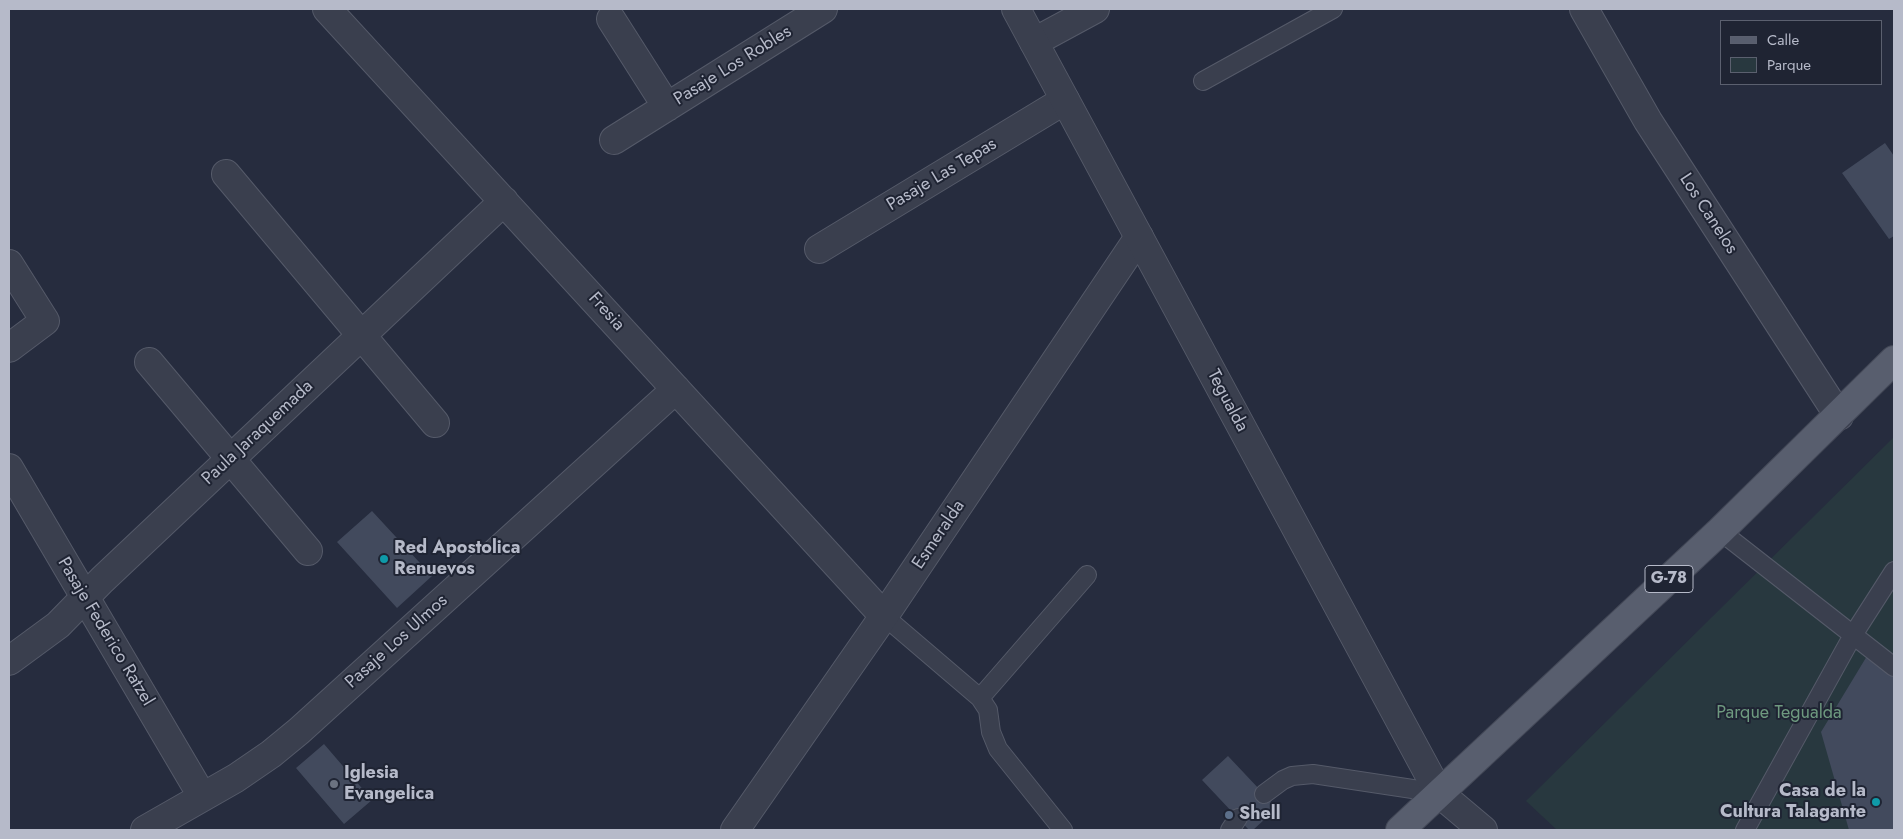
<!DOCTYPE html>
<style>
body{margin:0}
#map{position:relative;width:1903px;height:839px;overflow:hidden;background:#262c3e;font-family:Jost,sans-serif}
canvas{display:block}
.frame{position:absolute;inset:0;border:10px solid #b6bac9;pointer-events:none}
.legend{position:absolute;left:1720px;top:20px;width:162px;height:65px;box-sizing:border-box;background:#1f2433;border:1px solid #5b606f;margin:0;padding:6px 9px;list-style:none;font-size:15px;color:#b6bac9}
.legend li{display:flex;align-items:center;gap:10px;height:25px}
.legend b{width:25px;border:1px solid #5b606f}
</style>
<div id="map">
<canvas width="1903" height="839"></canvas>
<div class="frame"></div>
<ul class="legend">
<li><b style="height:6px;background:#585e6e"></b>Calle</li>
<li><b style="height:14px;background:#28383f"></b>Parque</li>
</ul>
</div>
<script>
const g = document.querySelector('canvas').getContext('2d');
g.lineJoin = 'round';
function paint(path, color) { g.fillStyle = color; g.fill(path, 'evenodd'); }
const poly = rows => new Path2D(rows.map(r => 'M' + r).join(''));
function trace(path, color, width, dash) { g.strokeStyle = color; g.lineWidth = width; g.lineCap = dash ? 'butt' : 'round'; g.setLineDash(dash || []); g.stroke(path); }
function drawText(font, color, halo, rows, align = 'center') {
  g.font = font + ' Jost,sans-serif'; g.lineWidth = 4; g.setLineDash([]); g.textBaseline = 'middle'; g.strokeStyle = halo; g.fillStyle = color; for (const [text, x, y, turn = 0] of rows) {
    g.save(); g.translate(x, y); g.rotate((+turn || 0) * Math.PI / 180); g.textAlign = isNaN(turn) ? turn : align; if (halo) g.strokeText(text, 0, 0); g.fillText(text, 0, 0); g.restore();
  }
}
const green = poly([
 [1894,437,1894,830,1557,830,1526,801]
]);
const building = poly([
 [1885,143,1894,156,1894,236,1889,239,1842,173],
 [372,511,432,576,397,608,337,542],
 [1867,656,1894,672,1894,830,1849,830,1821,732],
 [324,744,372,800,344,824,296,768],
 [1228,756,1277,808,1253,830,1249,830,1202,780]
]);
const service = poly([
 [1203,81,1333,9],
 [1720,531,1894,667],
 [884,616,980,698,988,710,991,732,998,749,1063,830],
 [980,698,1087,575],
 [1264,794,1283,780,1292,776,1313,774,1439,793],
 [1230,830,1238,818],
 [1745,830,1853,635,1894,571]
]);
const minor = poly([
 [327,9,884,616],
 [1584,9,1648,121,1839,416],
 [611,19,667,107],
 [1034,42,1095,9],
 [614,140,823,9],
 [226,174,435,423],
 [819,249,1065,100],
 [9,264,45,321,9,348],
 [149,362,308,551],
 [9,468,202,796],
 [9,661,58,625,102,580,504,201],
 [1439,793,1483,830],
 [145,830,236,778,271,754,299,731,676,389],
 [735,830,884,616,1139,237]
]);
const tertiary = poly([
 [1016,9,1439,793]
]);
const primary = poly([
 [1400,830,1720,531,1894,360]
]);
const markers = [
 [384,559,5,"#0f9aa8"],
 [334,784,5,"#6b7280"],
 [1876,802,5,"#0f9aa8"],
 [1229,815,5,"#5c6f8a"]
];
const shields = [
 [1669,579,48]
];
const shieldNames = [
 ["G-78",1669,579]
];
const streetNames = [
 ["Pasaje Los Robles",733,66,-32],
 ["Pasaje Las Tepas",942,175,-31],
 ["Los Canelos",1708,214,57],
 ["Fresia",606,312,48],
 ["Tegualda",1227,401,62],
 ["Paula Jaraquemada",258,433,-43],
 ["Esmeralda",939,535,-56],
 ["Pasaje Federico Ratzel",105,632,59],
 ["Pasaje Los Ulmos",397,642,-42]
];
const poiNames = [
 ["Red Apostolica",394,549],
 ["Renuevos",394,570],
 ["Iglesia",344,774],
 ["Evangelica",344,795],
 ["Casa de la",1866,792,"right"],
 ["Cultura Talagante",1866,813,"right"],
 ["Shell",1239,815]
];
const parkNames = [
 ["Parque Tegualda",1779,714]
];
paint(green, '#28383f');
paint(building, '#424a5d');
trace(service, '#555a69', 20);
trace(minor, '#555a69', 30);
trace(tertiary, '#555a69', 30);
trace(primary, '#434857', 30);
trace(service, '#3a3f4e', 18);
trace(minor, '#3a3f4e', 28);
trace(tertiary, '#3a3f4e', 28);
trace(primary, '#585e6e', 28);
for (const [x, y, r, color] of markers) { const dot = new Path2D(); dot.arc(x, y, r, 0, 2 * Math.PI); g.fillStyle = color; g.fill(dot); trace(dot, '#1f2433', 2); }
for (const [x, y, w] of shields) { const box = new Path2D(); box.roundRect(x - w / 2, y - 13.5, w, 27, 4); g.fillStyle = '#1f2433'; g.fill(box); trace(box, '#b6bac9', 1); }
drawText('bold 16px', '#b6bac9', null, shieldNames);
drawText('18px', '#b6bac9', '#1f2433', streetNames);
drawText('bold 18px', '#b6bac9', '#1f2433', poiNames, 'left');
drawText('18px', '#6e997f', '#1f2433', parkNames);
</script>
